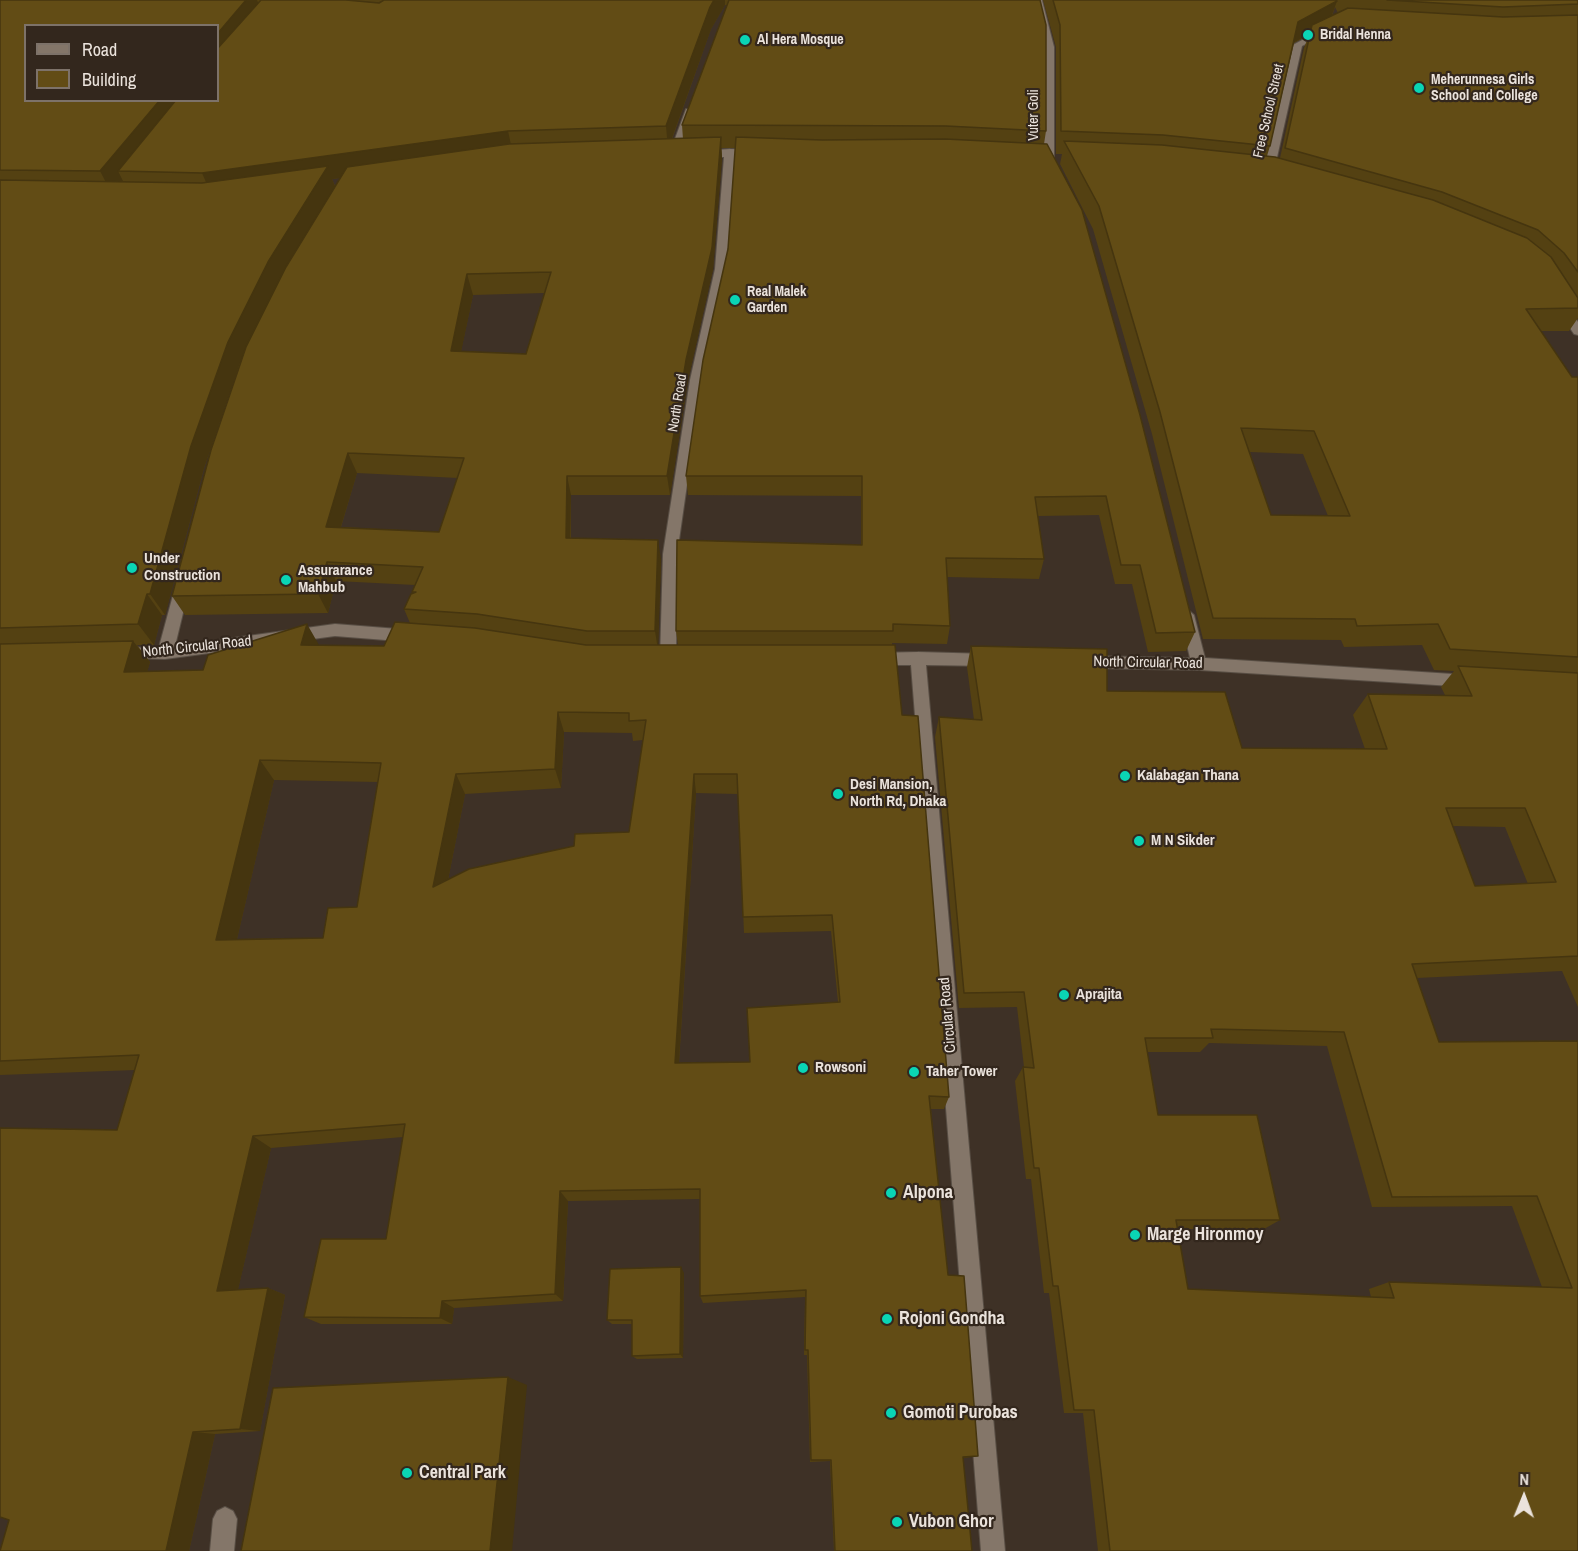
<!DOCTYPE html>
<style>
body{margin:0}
#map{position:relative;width:1578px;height:1551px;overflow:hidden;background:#3e3126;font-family:"Archivo Narrow",sans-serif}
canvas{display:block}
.legend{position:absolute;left:24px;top:24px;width:195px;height:78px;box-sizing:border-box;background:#33271d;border:2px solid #7d7269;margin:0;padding:8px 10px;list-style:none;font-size:18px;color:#ebe3dc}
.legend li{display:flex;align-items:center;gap:12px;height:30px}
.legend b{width:30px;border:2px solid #7d7269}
.north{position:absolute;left:1494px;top:1467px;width:60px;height:60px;-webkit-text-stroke:4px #33271d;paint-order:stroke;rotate:1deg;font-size:16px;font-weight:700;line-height:24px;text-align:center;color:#ebe3dc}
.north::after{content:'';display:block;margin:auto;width:21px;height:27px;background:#ebe3dc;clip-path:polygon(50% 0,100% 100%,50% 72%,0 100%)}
</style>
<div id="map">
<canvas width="1578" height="1551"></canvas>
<ul class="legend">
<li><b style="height:8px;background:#847669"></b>Road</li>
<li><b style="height:16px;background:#624c15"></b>Building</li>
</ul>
<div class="north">N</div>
</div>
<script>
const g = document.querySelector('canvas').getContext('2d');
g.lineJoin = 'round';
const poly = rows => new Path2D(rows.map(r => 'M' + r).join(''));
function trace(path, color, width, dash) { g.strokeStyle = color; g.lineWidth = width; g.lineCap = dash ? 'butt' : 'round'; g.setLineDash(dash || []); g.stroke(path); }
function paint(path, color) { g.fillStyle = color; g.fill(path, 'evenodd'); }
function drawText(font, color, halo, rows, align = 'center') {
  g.font = font + ' "Archivo Narrow",sans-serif'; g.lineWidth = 4.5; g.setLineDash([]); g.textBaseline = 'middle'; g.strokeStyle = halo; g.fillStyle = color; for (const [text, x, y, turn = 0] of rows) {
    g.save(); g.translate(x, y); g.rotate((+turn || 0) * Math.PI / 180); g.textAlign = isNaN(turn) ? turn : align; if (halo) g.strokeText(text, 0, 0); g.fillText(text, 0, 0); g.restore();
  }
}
const minor = poly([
 [1034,0,1042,0,1054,47,1054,159,1059,169,1054,172,1050,171,1044,159,1044,47,1034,0],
 [1324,28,1332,30,1302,46,1273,175,1268,178,1261,177,1293,45,1324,28],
 [686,109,695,111,679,155,670,157,669,155,686,109],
 [730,149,757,150,762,153,757,156,735,157,727,269,702,380,677,554,676,659,668,665,660,659,663,554,690,380,715,269,724,157,699,157,694,154,699,151,730,149],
 [1562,303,1566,304,1578,322,1578,335,1574,334,1556,307,1562,303],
 [183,579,190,584,175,646,335,624,411,630,419,636,411,642,335,636,165,659,116,658,113,654,116,650,121,648,159,647,176,584,183,579],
 [1187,609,1194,615,1205,658,1468,675,1476,681,1468,687,1199,670,1086,668,1078,662,1086,656,1190,658,1180,615,1187,609],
 [918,652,989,654,997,660,989,666,926,665,1005,1551,981,1551,911,665,874,665,866,659,874,653,918,652],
 [225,1507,233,1511,237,1519,234,1551,210,1551,213,1519,217,1511,225,1507]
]);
const wall = poly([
 [0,0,1040,0,1046,131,1044,144,1195,632,1186,651,1148,652,1132,584,1115,584,1099,515,1038,516,1044,559,1039,579,947,577,950,626,947,644,892,643,902,715,949,1097,944,1109,931,1109,948,1275,978,1456,963,1458,972,1551,834,1551,830,1461,810,1462,807,1355,804,1355,805,1297,703,1303,700,1296,700,1199,568,1201,563,1301,454,1308,452,1324,321,1324,304,1317,386,1239,403,1137,271,1148,238,1289,268,1288,285,1295,260,1431,215,1434,189,1551,0,1551,117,1130,135,1070,0,1075],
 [725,5,727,5,682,125,683,139,672,139,711,29],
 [26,26,218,26,218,100],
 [721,148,736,148,728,249,686,476,688,495,861,496,861,545,676,631,678,645,658,645,661,559,571,538,571,495,670,495,688,380,713,269,722,157],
 [340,178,335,186,332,179],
 [544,293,526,354,461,351,473,295],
 [239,365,172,596,185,615,328,613,336,581,415,585,412,592,412,594,404,609,410,623,384,646,319,645,203,670,147,672,150,662,137,645,154,645,162,615,165,615,204,468],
 [357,473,458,478,439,532,341,527],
 [564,732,632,733,633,741,643,740,629,832,448,880,465,794,561,788],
 [274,780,378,782,357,907,323,938,237,939],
 [696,793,738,794,744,933,831,931,838,1002,750,1062,679,1063],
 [1043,0,1578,0,1578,318,1569,331,1541,331,1572,377,1578,377,1578,1007,1562,971,1417,978,1439,1042,1578,1041,1578,1551,1098,1551,1083,1413,1064,1413,1049,1293,1044,1293,1031,1179,1026,1179,1015,1081,1023,1067,1024,1067,1017,1007,959,1008,935,737,939,717,974,720,967,667,971,646,1107,691,1242,748,1365,749,1353,715,1368,694,1445,695,1441,687,1454,671,1434,670,1422,645,1344,647,1341,640,1203,639,1152,434,1093,229,1060,164,1062,154,1056,154,1056,47],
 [1335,7,1338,13,1332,16],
 [1309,35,1304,48,1280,158,1267,156,1270,146,1294,43],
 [1250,452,1303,454,1328,516,1271,515],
 [1453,826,1505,827,1528,884,1475,886],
 [1209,1043,1327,1046,1372,1207,1512,1206,1542,1287,1389,1282,1369,1289,1371,1297,1188,1289,1178,1229,1264,1229,1280,1220,1158,1115,1147,1052,1200,1052],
 [684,1273,683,1358,637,1359,632,1356,632,1324,612,1324,607,1320]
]);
const shadedWall = poly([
 [246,0,257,0,262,13,218,66,218,33],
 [714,0,725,0,725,5,711,29,668,149,666,126,710,7],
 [1337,1,1329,23,1312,25,1309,34,1291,44,1298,22],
 [160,100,189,100,118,171,123,181,112,194,100,171],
 [508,131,513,154,332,179,336,189,239,365,204,468,165,615,150,594,212,196,202,173],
 [721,137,722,157,713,269,688,380,670,495,667,476],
 [467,274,473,295,457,371,451,351],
 [348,453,357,473,335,546,326,527],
 [567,476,571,495,570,557,566,538],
 [658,540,661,559,658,650,655,631],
 [327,562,336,581,328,613,318,594],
 [147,594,162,615,154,645,138,624],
 [307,624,319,645,301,645],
 [133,641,150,662,141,693,124,672],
 [558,712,564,732,561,788,555,769],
 [260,760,274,780,233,956,216,940],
 [456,774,465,794,443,905,433,887],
 [694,774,696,793,678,1076,675,1063],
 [253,1136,271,1148,236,1298,217,1291],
 [560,1191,568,1201,563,1301,555,1294],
 [681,1267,684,1273,683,1358,680,1354],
 [268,1288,285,1295,260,1431,240,1429],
 [442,1301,454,1308,452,1324,440,1318],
 [508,1377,527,1385,512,1551,490,1551],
 [193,1432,215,1434,189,1551,166,1551]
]);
const building = poly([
 [0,0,246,0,218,33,218,26,26,26,26,100,160,100,100,171,0,170,0,0],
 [261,0,346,0,379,3,384,0,714,0,710,7,666,126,508,131,202,173,118,171,176,100,218,100,218,48,261,0],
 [729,0,1040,0,1046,25,1046,131,946,126,682,125,729,0],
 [1053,0,1336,0,1337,1,1298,22,1270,146,1163,135,1061,131,1060,25,1053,0],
 [1387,0,1578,0,1578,4,1503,7,1387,0],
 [1348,8,1503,17,1578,15,1578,272,1564,253,1538,230,1442,192,1285,148,1312,25,1348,8],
 [721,137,712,248,686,360,667,476,567,476,566,538,658,540,655,631,587,631,477,614,404,609,411,594,416,592,412,592,423,567,327,562,318,594,172,596,211,450,246,347,286,267,347,167,509,144,721,137],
 [551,272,526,354,451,351,467,274,551,272],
 [348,453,464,458,439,532,326,527,348,453],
 [736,137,822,140,945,139,1047,144,1082,210,1140,415,1195,632,1156,633,1140,565,1121,565,1106,496,1035,497,1044,559,946,558,950,626,893,624,893,631,676,631,677,540,862,545,862,476,686,476,703,360,728,249,736,137],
 [1064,141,1162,145,1275,157,1433,200,1527,238,1551,257,1578,298,1578,308,1526,309,1572,377,1578,377,1578,657,1450,649,1438,624,1357,626,1355,619,1213,618,1160,412,1099,206,1064,141],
 [1241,428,1314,431,1350,516,1271,515,1241,428],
 [328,166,268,262,228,342,191,446,150,594,147,594,138,624,0,628,0,180,202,183,328,166],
 [395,622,475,628,586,645,895,645,902,715,918,716,949,1097,929,1096,948,1275,964,1276,978,1456,963,1457,972,1551,835,1551,831,1460,811,1460,808,1350,805,1350,806,1290,700,1296,700,1189,560,1191,555,1294,442,1301,440,1318,304,1317,321,1239,386,1239,405,1124,253,1136,217,1291,268,1288,240,1429,193,1432,166,1551,0,1551,9,1520,0,1517,0,1128,117,1130,139,1055,0,1061,0,644,133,641,124,672,203,670,208,655,307,624,301,645,384,646,395,622],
 [558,712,629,713,629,721,646,720,629,832,575,834,574,846,469,869,433,887,456,774,555,769,558,712],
 [260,760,381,763,357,907,328,908,323,938,216,940,260,760],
 [694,774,737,774,743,917,832,915,840,1002,747,1008,750,1062,675,1063,694,774],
 [971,646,1107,649,1107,691,1225,692,1242,748,1387,749,1368,694,1472,696,1458,666,1578,673,1578,956,1412,964,1439,1042,1578,1041,1578,1551,1110,1551,1094,1410,1074,1410,1058,1286,1053,1286,1039,1168,1034,1168,1023,1067,1034,1068,1024,992,964,993,939,717,982,720,971,646],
 [1446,808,1525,808,1556,882,1475,886,1446,808],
 [1211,1029,1344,1032,1392,1197,1537,1196,1572,1288,1389,1282,1394,1298,1188,1289,1176,1220,1280,1220,1257,1115,1158,1115,1145,1038,1213,1038,1211,1029],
 [681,1267,680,1354,632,1356,632,1320,607,1320,610,1269,681,1267],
 [508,1377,490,1551,241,1551,273,1388,508,1377]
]);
const markers = [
 [1308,35,6,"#0ad5b5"],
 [745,40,6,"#0ad5b5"],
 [1419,88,6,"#0ad5b5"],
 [735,300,6,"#0ad5b5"],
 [132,568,6,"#0ad5b5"],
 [286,580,6,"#0ad5b5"],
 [1125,776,6,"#0ad5b5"],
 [838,794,6,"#0ad5b5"],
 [1139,841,6,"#0ad5b5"],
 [1064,995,6,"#0ad5b5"],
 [803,1068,6,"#0ad5b5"],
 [914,1072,6,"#0ad5b5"],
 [891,1193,6,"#0ad5b5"],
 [1135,1235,6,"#0ad5b5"],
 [887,1319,6,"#0ad5b5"],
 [891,1413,6,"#0ad5b5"],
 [407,1473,6,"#0ad5b5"],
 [897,1522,6,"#0ad5b5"]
];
const farPoinames = [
 ["Bridal Henna",1320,35],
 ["Al Hera Mosque",757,40],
 ["Meherunnesa Girls",1431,80],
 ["School and College",1431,96],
 ["Real Malek",747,292],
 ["Garden",747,308]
];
const farStreetnames = [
 ["Free School Street",1269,111,-77],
 ["Vuter Goli",1034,115,-90],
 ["North Road",678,403,-81]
];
const poiNames = [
 ["Under",144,559],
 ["Construction",144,576],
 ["Assurarance",298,571],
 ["Mahbub",298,588],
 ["Kalabagan Thana",1137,776],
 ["Desi Mansion,",850,785],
 ["North Rd, Dhaka",850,802],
 ["M N Sikder",1151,841],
 ["Aprajita",1076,995],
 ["Rowsoni",815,1068],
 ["Taher Tower",926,1072]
];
const streetNames = [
 ["North Circular Road",197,647,-6],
 ["North Circular Road",1148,663,1],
 ["Circular Road",948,1015,-95]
];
const nearPoinames = [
 ["Alpona",903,1193],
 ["Marge Hironmoy",1147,1235],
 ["Rojoni Gondha",899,1319],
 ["Gomoti Purobas",903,1413],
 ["Central Park",419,1473],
 ["Vubon Ghor",909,1522]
];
trace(minor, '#584e44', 2);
paint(minor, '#847669');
paint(wall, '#544112');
paint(shadedWall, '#45350f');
paint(building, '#624c15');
trace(building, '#45350f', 1.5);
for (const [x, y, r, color] of markers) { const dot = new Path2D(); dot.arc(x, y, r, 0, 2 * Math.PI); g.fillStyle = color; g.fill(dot); trace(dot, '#33271d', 2); }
drawText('bold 14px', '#ebe3dc', '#33271d', farPoinames, 'left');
drawText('14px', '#ebe3dc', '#33271d', farStreetnames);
drawText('bold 15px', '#ebe3dc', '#33271d', poiNames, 'left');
drawText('15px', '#ebe3dc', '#33271d', streetNames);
drawText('bold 18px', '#ebe3dc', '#33271d', nearPoinames, 'left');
</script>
